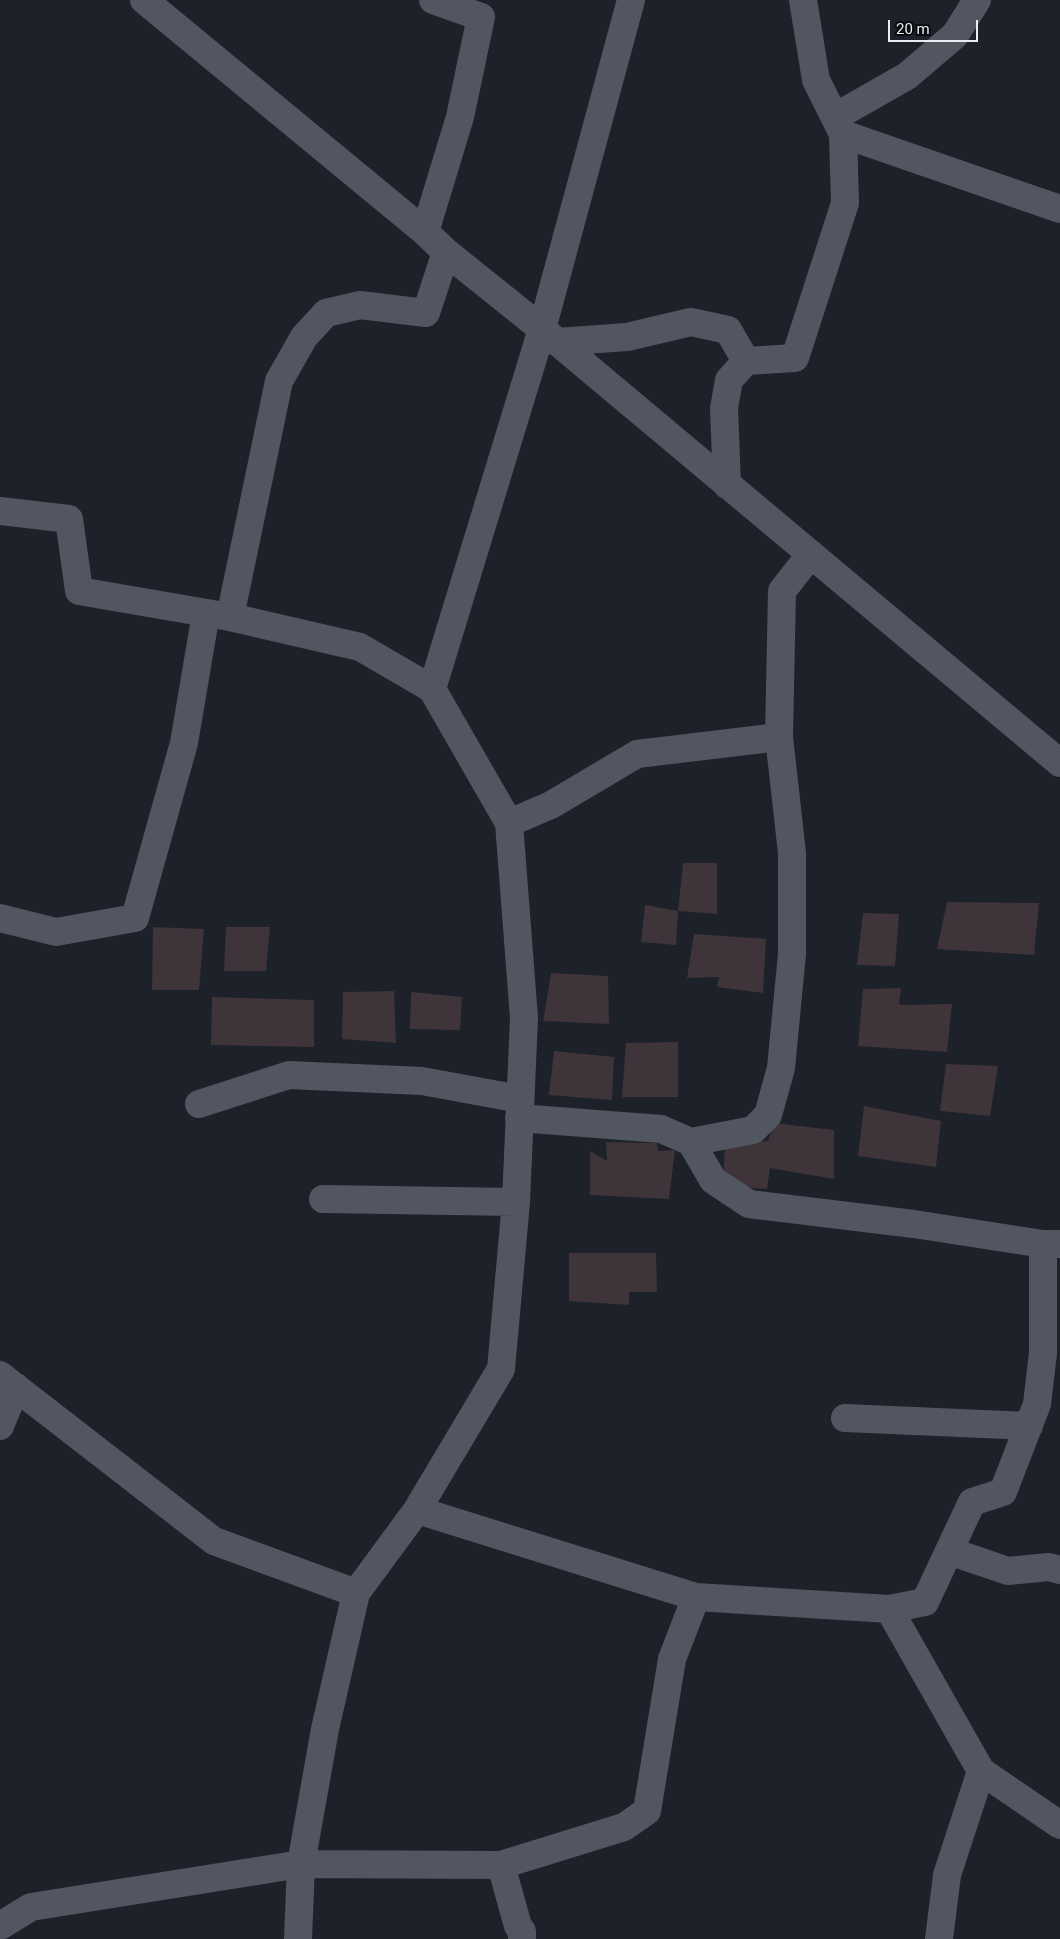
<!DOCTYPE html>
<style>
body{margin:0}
#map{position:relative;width:1060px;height:1939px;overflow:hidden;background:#1d2129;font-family:Roboto,sans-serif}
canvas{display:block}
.scale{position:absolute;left:888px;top:20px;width:90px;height:22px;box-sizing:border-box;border:2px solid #e9ecf1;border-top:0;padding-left:6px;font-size:15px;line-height:18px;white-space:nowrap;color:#e9ecf1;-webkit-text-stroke:4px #090b0e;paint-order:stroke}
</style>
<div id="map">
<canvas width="1060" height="1939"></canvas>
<div class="scale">20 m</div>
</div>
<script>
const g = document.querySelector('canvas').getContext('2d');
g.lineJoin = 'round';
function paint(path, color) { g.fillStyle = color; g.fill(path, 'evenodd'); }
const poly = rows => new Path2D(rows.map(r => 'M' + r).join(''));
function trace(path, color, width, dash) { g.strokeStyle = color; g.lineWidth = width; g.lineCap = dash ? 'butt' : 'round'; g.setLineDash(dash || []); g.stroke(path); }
const building = poly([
 [683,863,717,863,717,914,678,911],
 [947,902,1039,903,1034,955,937,949],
 [645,905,678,911,676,945,641,942],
 [863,913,899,914,895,966,857,965],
 [153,927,204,929,199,990,152,990],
 [226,927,270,927,266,971,224,971],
 [694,934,766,939,763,993,717,987,719,977,687,978],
 [551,973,608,976,609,1024,543,1021],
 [901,988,899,1005,952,1004,947,1052,858,1046,863,989],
 [394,991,396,1043,342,1039,343,992],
 [411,992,462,997,460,1030,410,1029],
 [212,997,314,1000,314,1047,211,1045],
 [678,1042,678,1097,622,1097,626,1043],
 [554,1051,614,1057,612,1100,549,1095],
 [946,1064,998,1066,990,1116,940,1111],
 [864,1106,941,1121,936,1167,858,1156],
 [774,1123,834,1130,834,1179,770,1168,767,1189,723,1186,725,1144,768,1141],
 [606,1142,657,1143,658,1151,675,1150,669,1199,590,1195,590,1151,607,1161],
 [569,1253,656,1253,657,1292,629,1292,629,1305,569,1301]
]);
const minor = poly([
 [144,0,425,232,446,252,542,329,1060,763],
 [835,117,907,76,955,35,977,0],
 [843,134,1060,209],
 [425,232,460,117,481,17,433,0],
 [556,342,627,337,691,322,728,330,746,361,795,358,845,203,843,134,816,80,803,0],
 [727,485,724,408,729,380,746,361],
 [0,511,69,519,79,591,230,617,360,647,432,689,509,823,524,1018,516,1202,501,1369,417,1510,356,1593,325,1729,301,1864,298,1939],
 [230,617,279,381,304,337,326,313,360,305,426,313,446,252],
 [432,689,542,329,631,0],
 [509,823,551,805,637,754,779,737],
 [0,918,56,932,135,918,184,743,206,613],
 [199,1104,289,1075,422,1081,520,1099],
 [519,1118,661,1129,691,1142,753,1130,768,1115,781,1068,792,954,792,853,779,737,782,591,811,554],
 [691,1142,713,1180,749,1204,914,1224,1043,1244,1060,1244],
 [323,1199,516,1202],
 [0,1375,214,1541,356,1593],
 [845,1418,1029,1426],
 [0,1426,16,1387],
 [417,1510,696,1597,889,1609,925,1602,972,1502,1003,1492,1037,1404,1043,1353,1043,1244],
 [949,1551,1008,1571,1049,1567,1060,1570],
 [889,1609,981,1771,1060,1825],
 [501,1865,518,1926,522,1931,522,1939],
 [0,1926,31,1907,301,1864,501,1865,624,1827,647,1811,672,1659,696,1597],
 [939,1939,947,1875,981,1771]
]);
paint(building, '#3e3439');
trace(minor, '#515660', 28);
</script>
